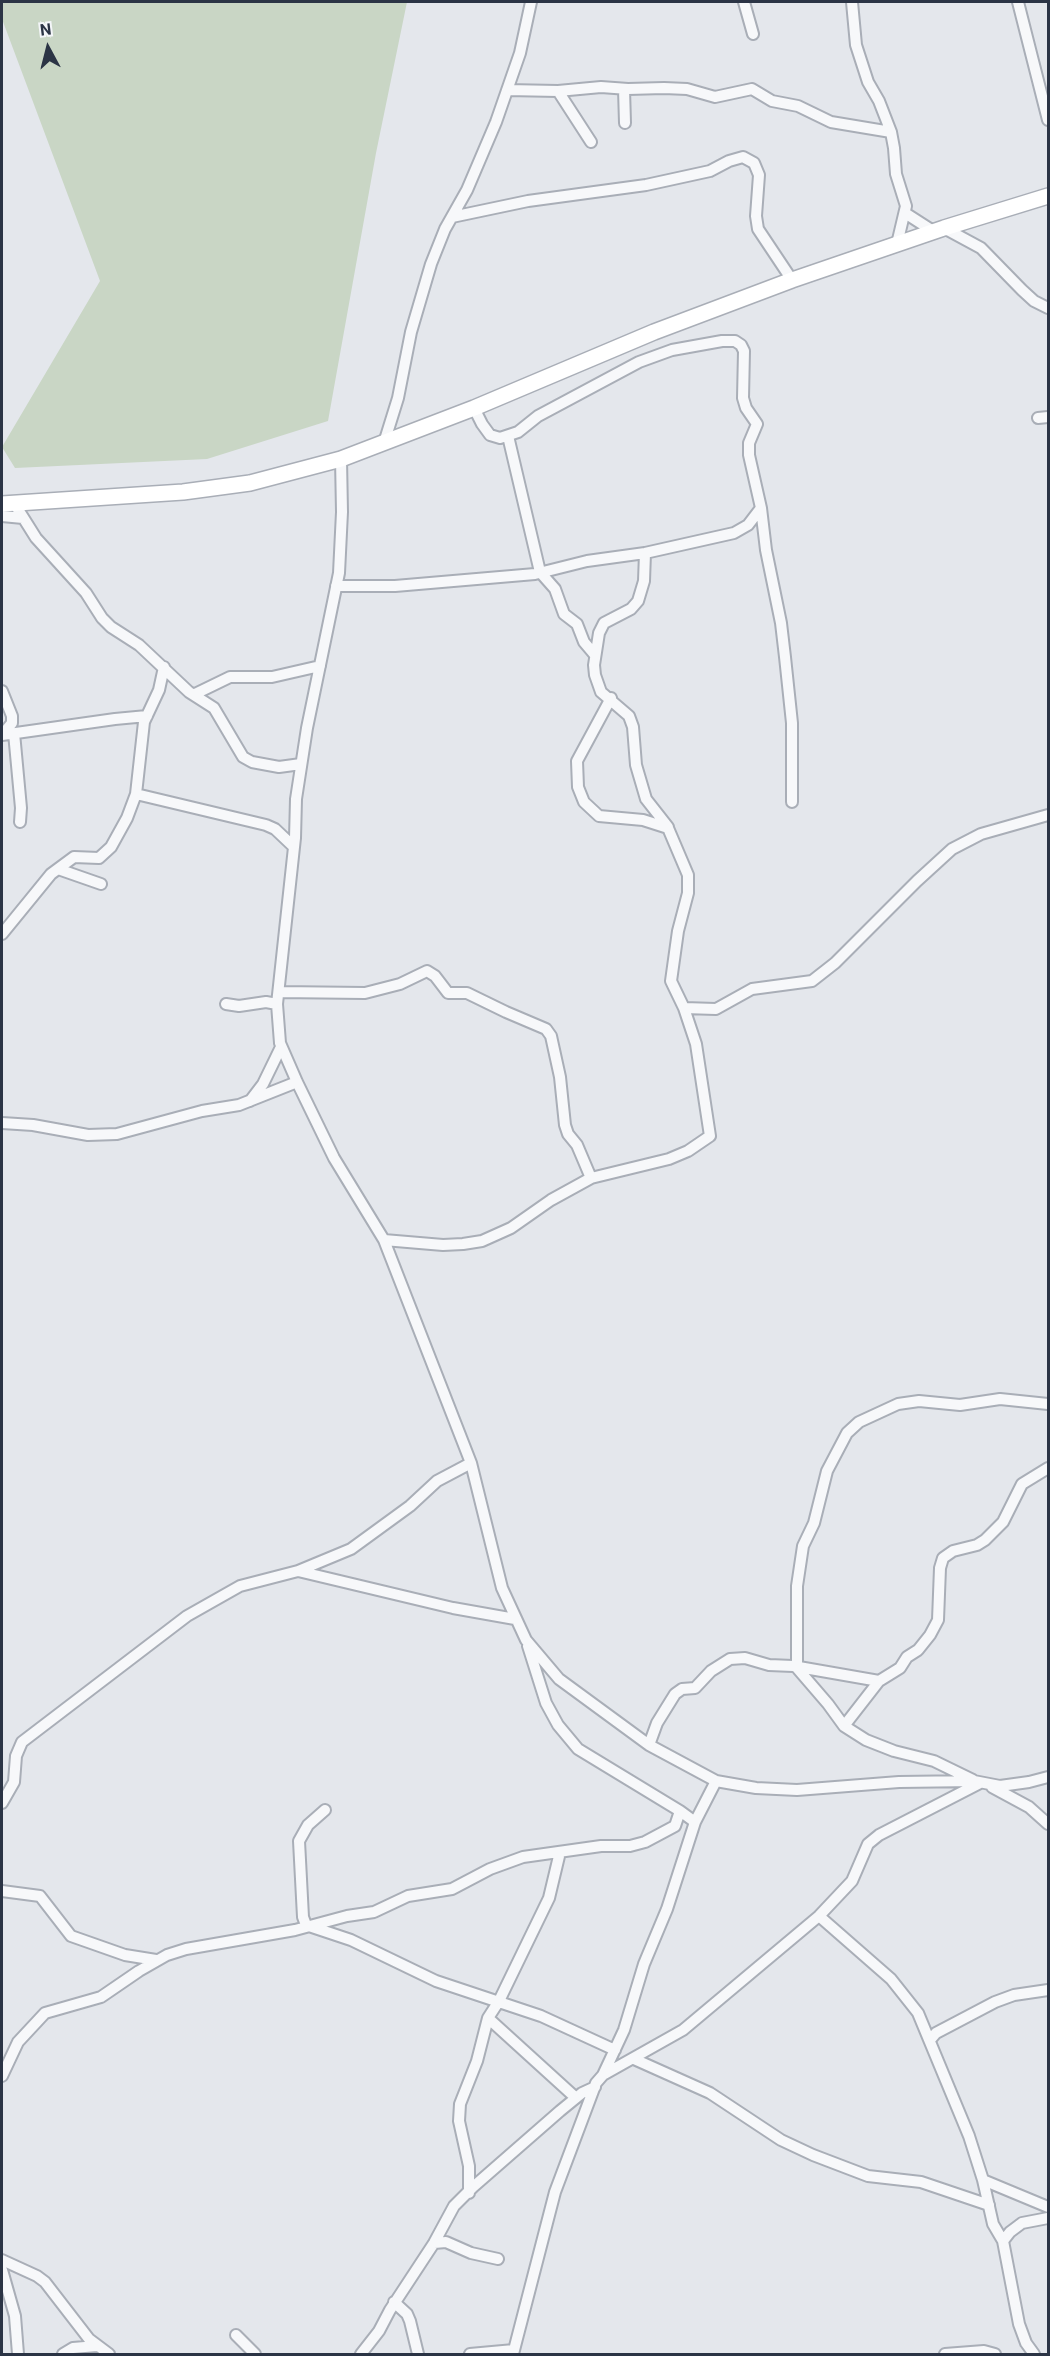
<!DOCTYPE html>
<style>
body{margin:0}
#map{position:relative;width:1050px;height:2356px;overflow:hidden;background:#e4e7ec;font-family:Roboto,sans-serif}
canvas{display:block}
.frame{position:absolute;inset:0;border:3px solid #2b3445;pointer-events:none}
.north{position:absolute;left:18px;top:18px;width:60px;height:60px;-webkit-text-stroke:4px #f4f6f9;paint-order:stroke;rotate:353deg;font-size:16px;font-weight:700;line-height:24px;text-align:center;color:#2b3445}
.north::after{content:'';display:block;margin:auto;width:21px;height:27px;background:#2b3445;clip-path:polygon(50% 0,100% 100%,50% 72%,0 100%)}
</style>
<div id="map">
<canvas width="1050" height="2356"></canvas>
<div class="frame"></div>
<div class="north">N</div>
</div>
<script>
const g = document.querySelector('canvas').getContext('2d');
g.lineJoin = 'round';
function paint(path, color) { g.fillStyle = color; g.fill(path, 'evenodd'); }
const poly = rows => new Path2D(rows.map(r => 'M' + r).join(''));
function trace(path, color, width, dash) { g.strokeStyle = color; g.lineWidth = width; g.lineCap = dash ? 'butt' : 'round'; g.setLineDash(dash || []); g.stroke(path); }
const green = poly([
 [2,2,407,2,376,153,328,421,207,459,15,468,2,447,100,281,2,19]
]);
const street = poly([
 [744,2,753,34],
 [852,2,856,45,868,82,879,101,891,132,894,148,896,174,906,206,897,244],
 [1018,2,1048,120],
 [624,89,625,123],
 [507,90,558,91,601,87,628,89,664,88,687,89,715,97,752,89,772,101,798,106,831,122,891,132],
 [558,91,591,142],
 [905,213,933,231],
 [452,217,528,201,646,185,710,171,729,161,743,157,754,163,759,175,756,216,758,229,792,280],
 [944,228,981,248,1022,290,1034,301,1048,308],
 [474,408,482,424,490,435,500,438,518,432,538,416,639,362,672,350,722,341,735,341,741,345,744,351,743,398,746,408,757,424,749,443,749,455,761,508,766,550,781,623,785,657,792,723,792,802],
 [1038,418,1048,417],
 [508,436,540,572,555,589,564,614,577,624,584,642,595,655],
 [384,443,398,398,411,332,431,264,445,229,467,190,496,122,520,53,531,2],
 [341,459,342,512,339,573,307,728,296,799,295,838,277,1004,280,1043,297,1082,334,1158,384,1240,471,1463,502,1588,526,1640,559,1679,649,1745,716,1781,756,1788,797,1790,899,1782,974,1781,1000,1786,1029,1782,1048,1777],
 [14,503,36,538,86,593,102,618,111,627,139,645,189,692,214,708,243,757,252,762,279,767,301,764],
 [2,516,23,518],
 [645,553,644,581,638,601,631,609,604,623,599,633,594,665,595,675,601,692,629,716,633,727,636,765,646,799,668,827],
 [336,586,395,586,535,574,587,561,645,553,734,533,748,525,761,508],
 [2,691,12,716,12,723,2,735],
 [195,694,230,677,272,677,320,666],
 [14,733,21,808,20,822],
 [2,735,115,719,147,716],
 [136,794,266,825,275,829,294,847],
 [58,869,101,884],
 [2,934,51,874,74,857,99,858,111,847,127,818,136,794,144,722,159,690,164,667],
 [279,992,365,993,400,984,427,971,435,976,448,993,467,993,506,1012,546,1029,551,1036,560,1077,565,1125,568,1134,577,1145,591,1178],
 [226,1004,239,1006,266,1002,277,1004],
 [684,1008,716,1009,752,989,812,981,835,963,917,881,952,849,981,834,1048,815],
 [250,1101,263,1084,281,1047],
 [2,1123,33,1125,88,1135,117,1134,202,1111,239,1105,297,1082],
 [384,1240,443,1245,463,1244,482,1241,511,1228,551,1200,591,1178,669,1159,688,1151,710,1136,696,1044,684,1008,671,981,678,931,688,893,688,875,668,828,643,820,599,816,584,802,578,787,577,761,611,698],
 [298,1571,453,1608,515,1619],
 [528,1646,546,1703,558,1725,578,1749,680,1811,695,1822],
 [844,1726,879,1681,900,1668,907,1657,918,1650,930,1635,938,1620,940,1568,943,1558,953,1551,977,1545,985,1540,1003,1522,1022,1484,1048,1468],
 [649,1745,657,1723,675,1694,682,1689,695,1688,711,1671,730,1659,745,1658,769,1665,793,1666,879,1681],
 [973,1780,934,1761,894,1751,866,1740,844,1726,828,1704,797,1668,797,1586,803,1546,814,1523,827,1471,847,1433,859,1422,898,1404,919,1401,960,1405,1000,1399,1048,1404],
 [992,1787,1029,1807,1048,1824],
 [2,1803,14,1782,16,1756,22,1742,187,1616,240,1586,298,1571,351,1549,410,1506,437,1481,471,1463],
 [325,1810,308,1825,299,1841,303,1917,306,1925,351,1940,436,1981,541,2016,615,2050],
 [2,1891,40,1896,71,1936,125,1955,156,1960],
 [819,1916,891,1979,918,2013,969,2136,983,2180,993,2224,1003,2241,1019,2324,1026,2343,1034,2354],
 [488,2018,576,2098],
 [930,2040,936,2033,995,2002,1014,1995,1048,1990],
 [634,2059,710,2093,781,2140,813,2155,868,2176,921,2182,989,2205],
 [603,2075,683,2030,819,1916,852,1881,868,1844,879,1835,980,1783],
 [2,2076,18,2042,45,2013,101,1997,139,1971,167,1955,186,1949,295,1930,347,1916,374,1912,408,1896,452,1889,490,1869,523,1857,601,1846,630,1846,645,1842,675,1826,680,1811],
 [983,2180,1048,2207],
 [469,2193,469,2166,459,2121,460,2104,477,2061,488,2018,499,2001,549,1898,560,1852],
 [1003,2241,1010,2232,1022,2223,1048,2218],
 [434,2243,446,2242,471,2253,498,2259],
 [2,2260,37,2276,45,2282,89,2339,109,2354],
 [2,2270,15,2316,18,2354],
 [394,2302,407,2314,410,2321,418,2354],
 [236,2335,255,2354],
 [63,2354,73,2348,97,2346],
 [361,2354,379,2331,390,2310,434,2243,454,2206,473,2187,560,2111,582,2093,595,2087],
 [470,2354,514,2350],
 [513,2354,555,2192,596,2083,603,2075,624,2030,644,1964,667,1909,695,1822,716,1781],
 [945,2354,984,2351,995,2354]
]);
const secondary = poly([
 [2,504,183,492,250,483,341,459,474,408,654,332,792,280,944,228,1048,196]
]);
paint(green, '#c9d6c5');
trace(street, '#a9aeb7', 14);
trace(secondary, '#a9aeb7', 18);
trace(street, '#f7f8fa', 10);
trace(secondary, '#fff', 15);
</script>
